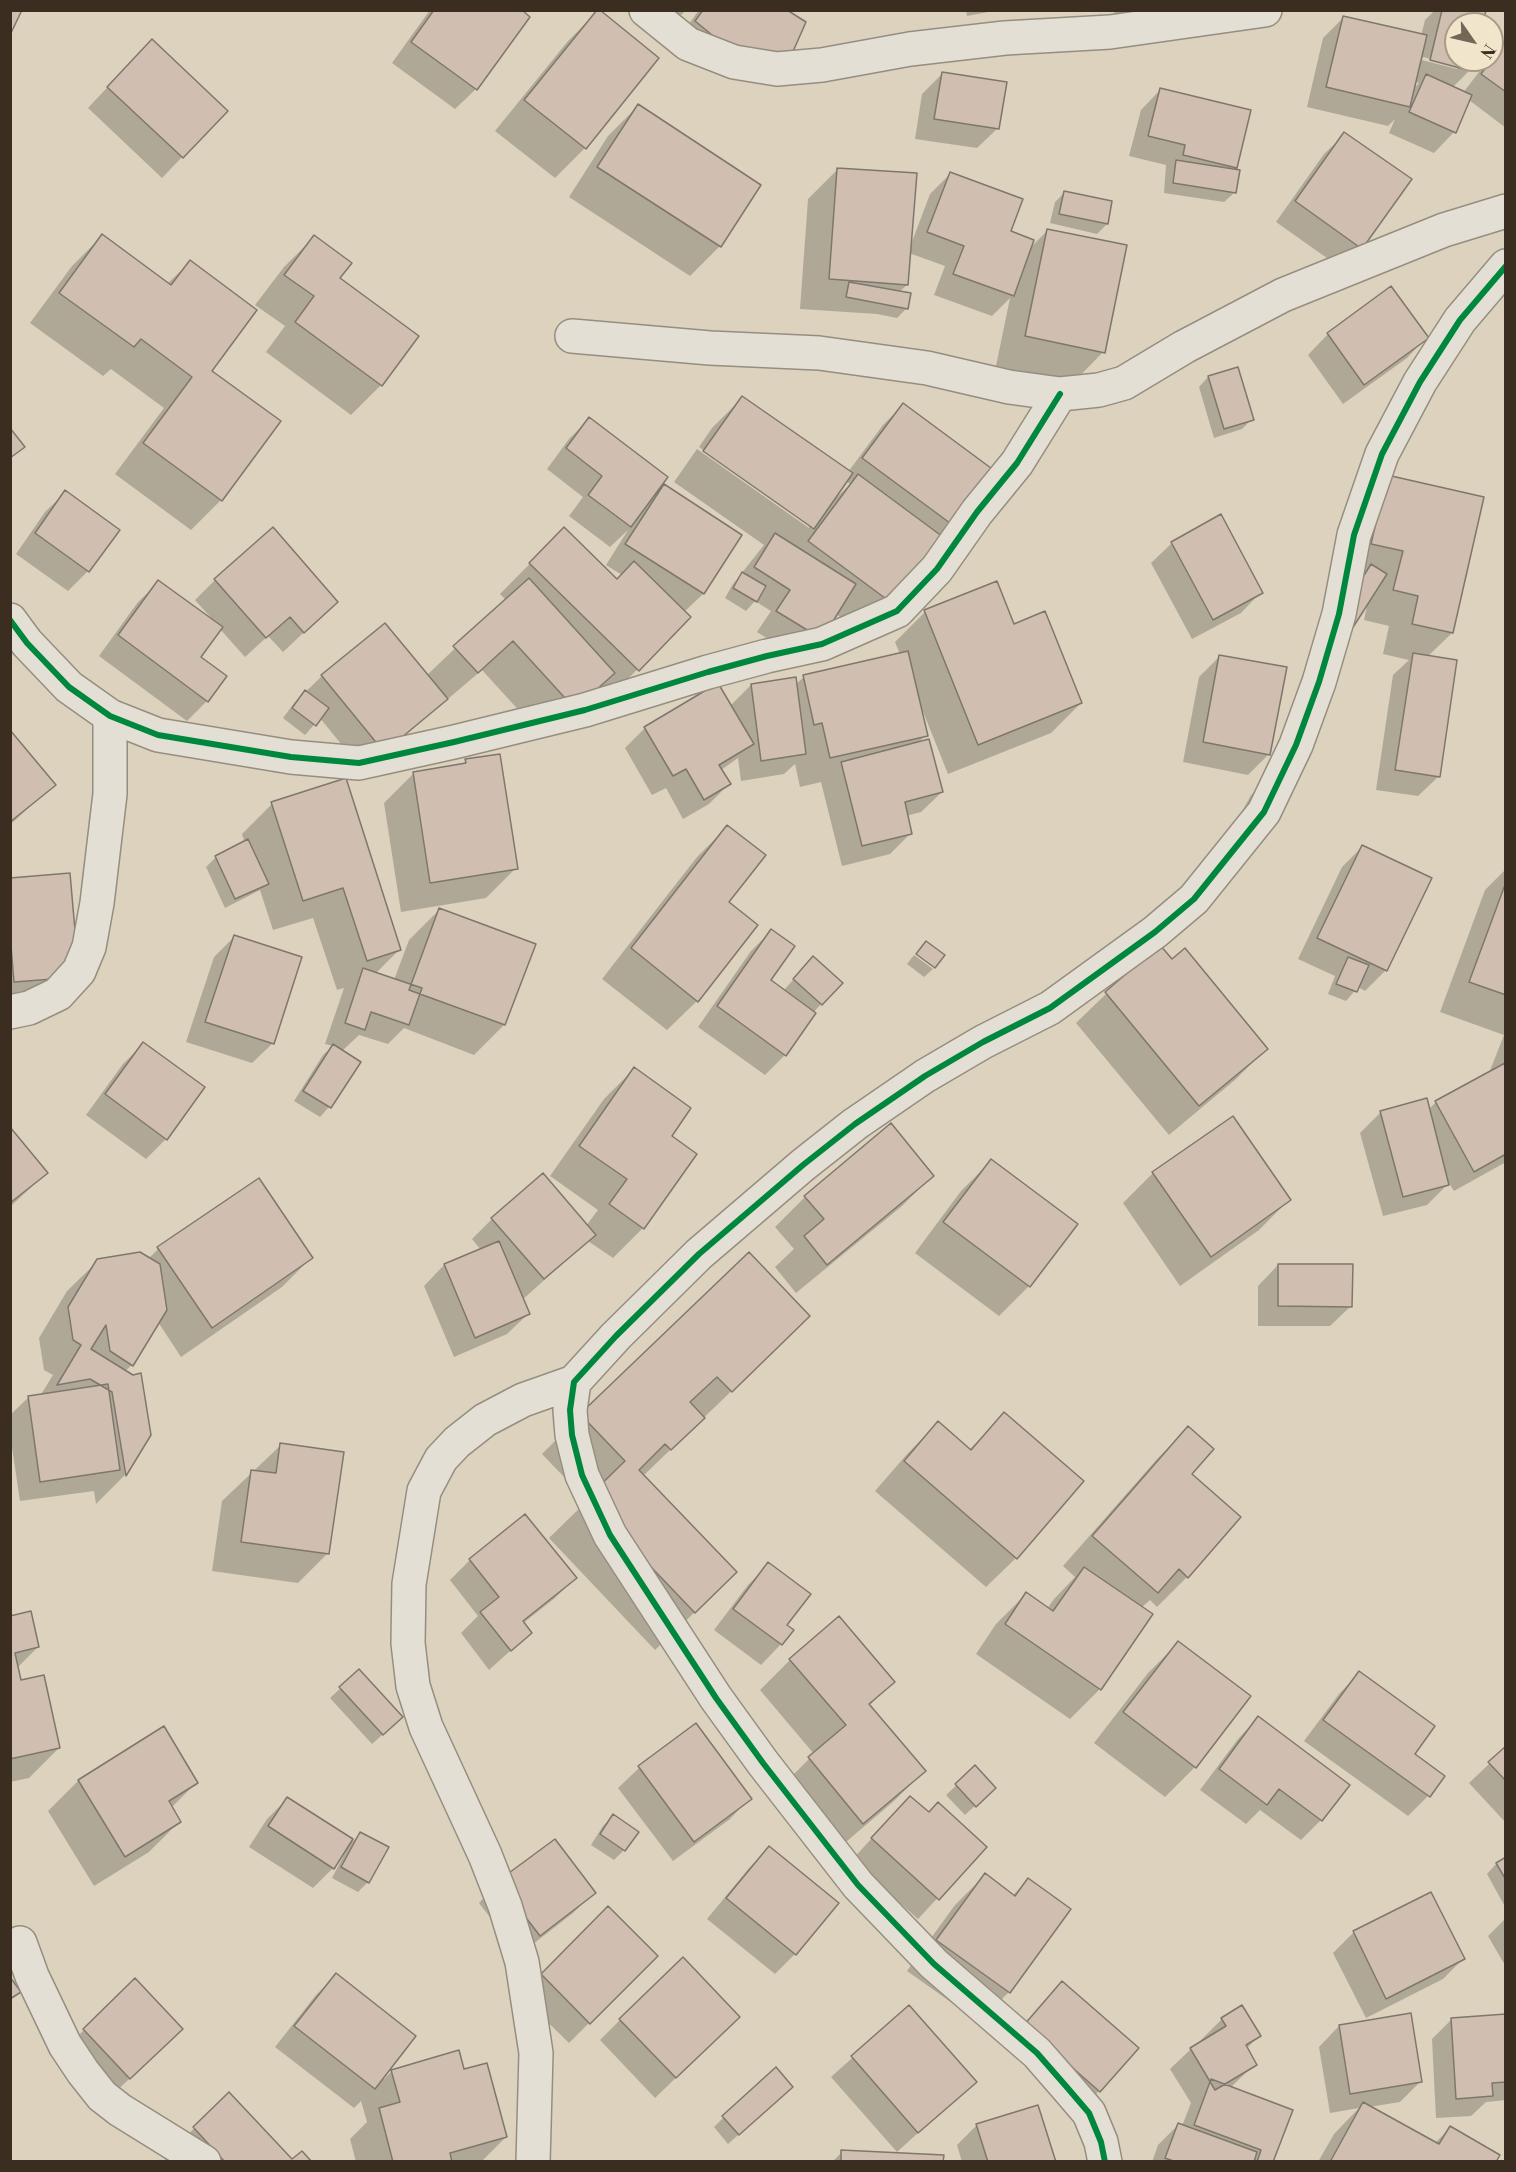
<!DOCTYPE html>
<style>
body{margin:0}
#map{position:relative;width:1516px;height:2172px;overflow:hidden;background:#dcd2bd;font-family:"Libre Bodoni",serif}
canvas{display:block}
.frame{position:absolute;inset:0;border:12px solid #3b2d20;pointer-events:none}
.north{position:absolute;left:1444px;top:12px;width:60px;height:60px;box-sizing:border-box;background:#f1e5cc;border:2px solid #a89b87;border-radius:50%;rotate:124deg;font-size:16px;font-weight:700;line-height:24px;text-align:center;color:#3b2d20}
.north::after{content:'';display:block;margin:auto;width:21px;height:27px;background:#736757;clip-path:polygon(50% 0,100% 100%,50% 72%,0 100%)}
</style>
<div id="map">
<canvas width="1516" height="2172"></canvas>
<div class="frame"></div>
<div class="north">N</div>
</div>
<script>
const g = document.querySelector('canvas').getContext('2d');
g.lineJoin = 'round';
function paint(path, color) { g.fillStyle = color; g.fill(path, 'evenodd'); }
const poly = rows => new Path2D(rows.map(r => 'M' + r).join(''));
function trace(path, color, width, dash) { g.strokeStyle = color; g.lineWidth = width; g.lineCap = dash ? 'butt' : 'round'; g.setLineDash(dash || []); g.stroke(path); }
const shadow = poly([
 [430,10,527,10,524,13,528,17,476,89,455,109,392,63],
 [634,10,686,10,665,32],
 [699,10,784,10,790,55,676,42],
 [966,10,999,10,967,16],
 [1114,10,1169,10,1116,30],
 [1435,10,1484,10,1481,24,1456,24,1456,60,1472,60,1470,70,1452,88,1463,93,1488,60,1492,60,1492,54,1506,37,1506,128,1469,100,1454,132,1434,153,1389,133,1395,119,1388,126,1307,107,1323,38,1343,18,1421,36,1425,20],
 [1423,57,1457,66,1457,69,1422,60],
 [1414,82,1419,83,1412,90],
 [598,11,657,59,585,148,555,178,495,131,568,41],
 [132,61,226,111,162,178,88,108],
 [942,74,998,128,977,148,915,139,922,94],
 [1161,89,1236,168,1233,170,1234,193,1224,202,1164,193,1166,165,1129,156,1141,110],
 [638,106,720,246,690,276,569,197,608,136],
 [1345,134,1361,248,1341,268,1276,222,1324,154],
 [838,169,910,247,930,194,950,174,1009,232,1030,248,1048,230,1103,352,1073,383,996,366,1010,298,992,316,934,295,945,266,909,253,907,285,899,292,907,308,897,318,877,314,800,309,808,199],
 [1065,192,1107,224,1097,234,1050,223,1055,202],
 [102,236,167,284,190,262,210,371,279,421,221,500,191,530,115,474,164,408,111,369,103,376,30,323,72,266],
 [314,237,338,279,381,385,351,415,266,352,285,326,255,305,284,267],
 [1391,288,1427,337,1407,358,1343,404,1308,355,1328,334],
 [1208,377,1252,419,1242,429,1214,438,1199,387],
 [742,398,848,472,883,425,903,405,997,474,862,633,836,614,800,659,757,632,771,611,755,601,746,611,725,598,733,584,764,545,674,482,697,449,809,528,809,524,699,447,712,428],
 [846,481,850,484,836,498,834,497],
 [589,419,661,484,740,535,703,594,684,612,689,617,608,699,583,702,544,738,482,670,363,771,320,718,305,735,283,718,295,702,322,676,426,676,506,600,500,594,564,529,617,581,622,575,606,565,628,530,610,547,569,516,583,497,547,469,569,439],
 [66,492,88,571,68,591,16,554,45,512],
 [1482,498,1452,633,1427,657,1439,776,1418,796,1376,790,1393,675,1409,660,1383,654,1389,626,1364,620,1368,601,1349,631,1358,507],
 [1172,543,1261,592,1241,613,1192,639,1151,563],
 [215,580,336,602,283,652,268,636,245,657,220,629,199,657,207,701,187,721,99,656,138,602,159,582,213,620,195,600],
 [925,612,1013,626,1081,703,1051,733,948,774,922,709,920,710,926,735,918,743,942,792,921,812,906,816,911,833,890,854,842,866,821,782,800,787,795,764,784,774,741,781,738,758,721,770,729,784,709,804,683,819,666,788,652,795,625,748,645,728,730,706,751,685,796,684,804,677,900,654,895,642],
 [1220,656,1269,754,1248,775,1183,762,1199,677],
 [10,733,54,784,10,825],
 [466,761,516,868,486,898,401,912,384,803,414,773,461,766],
 [1261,785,1285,798,1262,841,1253,851,1228,838,1251,795],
 [272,804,400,949,375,974,394,980,409,940,439,910,534,945,504,1025,474,1055,404,1028,388,1044,359,1035,342,1051,359,1062,329,1107,320,1117,294,1101,323,1055,333,1046,325,1044,344,988,337,990,313,918,273,930,260,890,225,908,206,867,216,857,245,843,242,834],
 [727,827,727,902,697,1001,667,1030,602,979,697,857],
 [1362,847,1386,970,1365,991,1358,987,1346,1001,1328,994,1335,976,1298,959,1342,867],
 [1506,869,1506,1162,1454,1191,1449,1183,1427,1205,1383,1216,1360,1133,1381,1112,1429,1109,1436,1102,1489,1073,1504,1035,1440,1012,1485,890],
 [10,880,77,976,10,1001],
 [771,931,768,981,783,991,804,968,821,1004,813,1013,785,1055,765,1075,698,1027,751,951],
 [234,937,273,1043,252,1063,186,1042,214,957],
 [1160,948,1172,961,1266,1049,1236,1079,1169,1135,1076,1023,1106,994],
 [914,955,933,969,924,977,907,964],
 [143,1044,166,1139,146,1159,86,1115,123,1064],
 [634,1069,670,1136,643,1228,613,1258,588,1241,522,1300,528,1314,507,1334,454,1357,424,1286,444,1265,481,1250,472,1239,492,1219,586,1226,598,1210,550,1176,604,1099],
 [10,1129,46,1173,10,1207],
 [991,1161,1029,1286,999,1316,915,1253,961,1191],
 [1153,1173,1289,1200,1259,1230,1180,1286,1123,1203],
 [932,1176,902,1206,796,1293,775,1267,794,1249,775,1227,805,1197],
 [158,1249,312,1257,282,1287,181,1357,158,1322,132,1365,125,1371,149,1435,125,1475,96,1504,94,1491,20,1501,10,1434,10,1415,29,1397,40,1396,53,1375,44,1370,39,1338,67,1291,98,1261,148,1259],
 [1278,1265,1351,1306,1330,1326,1258,1326,1258,1286],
 [769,1355,643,1476,696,1611,655,1650,549,1538,587,1501,542,1454,581,1415],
 [1004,1414,1016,1558,986,1587,875,1491,908,1453,938,1423,969,1450],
 [1188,1428,1190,1474,1187,1577,1157,1607,1150,1600,1141,1608,1100,1689,1070,1719,976,1654,996,1624,1026,1594,1047,1609,1054,1599,1075,1577,1063,1566,1158,1458],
 [281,1445,328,1553,298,1583,212,1571,222,1501],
 [470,1560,575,1578,555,1598,522,1624,530,1633,489,1670,461,1633,478,1616,450,1580],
 [769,1564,785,1625,781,1644,761,1665,714,1630,748,1585],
 [10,1617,38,1647,17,1668,20,1682,59,1748,29,1778,10,1782],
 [1178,1643,1249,1696,1195,1767,1165,1797,1094,1743,1148,1673],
 [790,1660,893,1682,869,1706,924,1771,894,1801,833,1853,779,1789,814,1754,760,1690],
 [359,1671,391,1727,372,1744,330,1698],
 [1359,1673,1412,1754,1428,1796,1408,1816,1304,1741,1339,1694],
 [1258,1718,1321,1820,1301,1840,1260,1810,1246,1824,1200,1790,1238,1739],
 [696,1725,750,1798,730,1819,673,1861,618,1788,639,1768],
 [163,1728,196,1783,171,1808,179,1822,149,1852,94,1886,48,1811,78,1781],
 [1506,1748,1506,1823,1469,1783],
 [975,1768,994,1788,965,1815,946,1795],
 [287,1799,353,1841,360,1834,368,1882,358,1892,332,1878,345,1853,343,1852,333,1868,313,1888,249,1847,267,1819],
 [928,1814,985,1847,918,1919,852,1860,890,1818],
 [613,1816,624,1850,614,1860,591,1845,603,1826],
 [769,1848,795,1954,775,1974,707,1919,749,1868],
 [1506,1859,1506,1904,1504,1905,1487,1874,1496,1864],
 [985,1875,1013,1895,1028,1880,1069,1909,1009,1992,979,2022,907,1971,955,1905],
 [499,1882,594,1893,573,1913,519,1955,479,1903],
 [1430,1894,1463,1959,1443,1979,1366,2018,1333,1953,1353,1933],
 [608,1908,656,1956,569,2043,521,1996],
 [1506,1918,1506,1967,1488,1936],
 [336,1975,384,2079,392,2071,463,2071,506,2137,481,2162,356,2162,350,2139,367,2122,361,2101,354,2108,275,2047,316,1995],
 [1062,1983,1099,2091,1079,2111,1005,2046],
 [909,2007,974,2082,897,2152,831,2077],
 [1241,2007,1259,2036,1246,2049,1255,2064,1230,2088,1272,2162,1152,2162,1158,2145,1178,2125,1182,2126,1191,2103,1170,2069,1191,2049,1203,2042,1201,2040,1222,2019],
 [1506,2016,1506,2100,1486,2102,1471,2116,1436,2118,1432,2039,1452,2019],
 [620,2020,718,2037,655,2098,600,2040],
 [1339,2026,1420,2082,1400,2102,1369,2107,1435,2143,1450,2128,1495,2162,1318,2162,1334,2134,1359,2108,1330,2113,1319,2047],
 [84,2030,161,2049,109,2098,64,2050],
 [229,2094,292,2162,167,2162,164,2158],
 [782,2096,728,2144,714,2127,723,2118],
 [977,2125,1054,2162,962,2162,957,2145],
 [842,2152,942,2162,832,2162]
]);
const building = poly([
 [10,10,22,10,10,35,10,10],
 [434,10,522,10,530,17,477,90,411,42,434,10],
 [597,10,600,10,659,58,586,149,524,100,597,10],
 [703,10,787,10,806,22,791,56,728,48,695,21,703,10],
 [1442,10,1486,10,1483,24,1456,24,1456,60,1474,60,1471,71,1430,60,1442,10],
 [1343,16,1427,35,1410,107,1326,87,1343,16],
 [152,39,228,111,183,158,107,87,152,39],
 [1506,41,1506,92,1481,74,1506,41],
 [942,72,1007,82,999,129,934,119,942,72],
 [1426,74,1472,95,1456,133,1409,112,1426,74],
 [1160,88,1251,110,1237,168,1183,155,1185,145,1148,136,1160,88],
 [638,104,761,185,721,247,597,167,638,104],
 [1344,132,1412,179,1362,249,1295,201,1344,132],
 [1176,160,1240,170,1236,193,1173,183,1176,160],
 [837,168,917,173,908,285,829,279,837,168],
 [950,172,1023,199,1011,231,1034,240,1014,296,953,274,964,246,927,232,950,172],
 [1064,191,1112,201,1108,224,1059,214,1064,191],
 [1047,229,1127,245,1105,353,1025,336,1047,229],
 [102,234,171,285,190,260,257,310,212,371,281,421,222,501,143,443,192,377,141,339,134,347,59,293,102,234],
 [314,235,352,263,340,278,419,336,382,386,295,322,314,296,284,275,314,235],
 [849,282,911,293,908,309,846,297,849,282],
 [1391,286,1429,338,1364,385,1327,333,1391,286],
 [1238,367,1254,420,1224,429,1208,376,1238,367],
 [742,396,853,473,814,529,703,451,742,396],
 [903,403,999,474,958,529,862,458,903,403],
 [589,417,668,477,631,527,588,495,602,476,566,448,589,417],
 [10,428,25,447,10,458,10,428],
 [858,474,943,537,893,604,808,541,858,474],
 [1387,475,1484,497,1453,633,1412,624,1418,596,1393,590,1403,551,1371,544,1387,475],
 [664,484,742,535,704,594,625,544,664,484],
 [65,490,120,530,89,572,35,533,65,490],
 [1221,514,1263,593,1213,620,1171,542,1221,514],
 [273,527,338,602,304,633,290,617,266,638,214,579,273,527],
 [564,527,617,579,634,561,691,617,639,671,529,563,564,527],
 [775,533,856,584,822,639,776,611,790,590,754,567,775,533],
 [1371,564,1387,574,1350,632,1335,622,1371,564],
 [742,572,766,586,757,602,733,588,742,572],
 [529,578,615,673,575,709,513,641,478,673,453,646,529,578],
 [158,580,223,627,201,657,227,676,208,702,118,635,158,580],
 [997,581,1014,624,1045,611,1082,703,978,745,924,610,997,581],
 [385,623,448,699,384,752,321,675,385,623],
 [908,651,928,736,830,758,822,723,814,725,803,675,908,651],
 [1413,653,1457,660,1440,777,1395,770,1413,653],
 [1219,655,1287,667,1270,755,1203,742,1219,655],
 [796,677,806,754,761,761,751,684,796,677],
 [718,683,754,744,719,765,731,784,704,800,686,769,673,776,644,727,718,683],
 [305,690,329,708,316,726,292,708,305,690],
 [10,730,56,785,10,822,10,730],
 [929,739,943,792,905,802,912,834,862,846,841,762,929,739],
 [500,754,518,869,430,883,413,772,466,763,465,759,500,754],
 [346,778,401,950,367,961,343,888,303,901,271,802,346,778],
 [727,825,766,855,729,902,758,925,698,1002,631,948,727,825],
 [248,839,269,884,235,899,215,856,248,839],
 [1362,845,1432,878,1387,971,1317,938,1362,845],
 [70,873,79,977,14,982,10,934,10,878,70,873],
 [1506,882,1506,995,1469,982,1506,882],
 [439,908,536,944,505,1025,409,990,439,908],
 [771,929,795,946,771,980,816,1013,786,1056,717,1006,771,929],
 [234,935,302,957,274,1044,205,1022,234,935],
 [926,941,945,955,935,968,916,954,926,941],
 [1160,945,1172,959,1185,948,1268,1049,1199,1106,1105,992,1160,945],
 [813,956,843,983,822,1005,793,979,813,956],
 [1348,957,1369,965,1357,992,1336,984,1348,957],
 [363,968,422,988,409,1025,371,1012,365,1030,345,1023,363,968],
 [143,1042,205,1087,167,1140,105,1094,143,1042],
 [333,1044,361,1062,331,1108,303,1091,333,1044],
 [1505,1063,1506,1154,1474,1172,1435,1101,1505,1063],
 [634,1067,691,1108,672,1136,697,1154,644,1229,609,1204,627,1179,579,1146,634,1067],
 [1427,1098,1449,1185,1403,1197,1380,1111,1427,1098],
 [1233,1116,1291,1200,1211,1257,1152,1172,1233,1116],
 [891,1123,934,1176,827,1265,804,1236,824,1219,804,1196,891,1123],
 [10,1127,48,1173,10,1203,10,1127],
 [991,1159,1078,1224,1030,1287,943,1222,991,1159],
 [543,1173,596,1235,544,1279,491,1218,543,1173],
 [259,1178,313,1258,212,1328,157,1247,259,1178],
 [499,1241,530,1314,475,1338,444,1264,499,1241],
 [140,1252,160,1264,167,1310,133,1366,110,1351,106,1325,91,1349,133,1375,141,1373,151,1435,126,1476,112,1392,90,1379,57,1385,81,1345,73,1340,68,1307,97,1259,140,1252],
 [749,1252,810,1316,732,1392,717,1377,690,1402,705,1418,671,1450,665,1444,639,1470,737,1572,695,1613,586,1499,625,1461,580,1414,749,1252],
 [1278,1264,1353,1264,1352,1307,1278,1306,1278,1264],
 [108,1384,120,1470,40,1482,28,1396,108,1384],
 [1004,1412,1084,1481,1017,1559,904,1461,938,1421,971,1450,1004,1412],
 [1188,1426,1214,1449,1192,1474,1241,1517,1188,1578,1179,1569,1158,1593,1092,1536,1188,1426],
 [280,1443,344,1452,329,1554,241,1542,251,1470,276,1473,280,1443],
 [525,1514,577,1578,523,1621,532,1633,511,1651,480,1612,499,1597,469,1559,525,1514],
 [768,1562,811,1594,787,1625,794,1630,782,1645,733,1609,768,1562],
 [1084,1567,1153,1614,1101,1690,1005,1624,1026,1592,1053,1611,1084,1567],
 [31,1611,39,1647,15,1653,21,1680,44,1675,60,1748,10,1759,10,1616,31,1611],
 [839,1616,895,1682,869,1704,926,1771,863,1824,808,1757,846,1725,789,1659,839,1616],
 [1178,1641,1251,1696,1196,1768,1123,1712,1178,1641],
 [359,1669,403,1717,383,1735,339,1687,359,1669],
 [1359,1671,1435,1726,1415,1754,1445,1776,1430,1797,1323,1720,1359,1671],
 [1258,1716,1350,1785,1322,1821,1279,1789,1267,1805,1219,1769,1258,1716],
 [696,1723,752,1799,694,1842,638,1766,696,1723],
 [164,1726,198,1783,169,1801,181,1822,125,1857,78,1780,164,1726],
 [1506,1746,1506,1781,1488,1762,1506,1746],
 [975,1765,996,1788,976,1807,955,1784,975,1765],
 [910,1796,929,1812,938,1802,987,1847,939,1900,871,1838,910,1796],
 [287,1797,353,1839,334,1869,268,1826,287,1797],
 [613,1814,639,1832,625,1851,600,1834,613,1814],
 [360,1832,389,1847,369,1883,341,1867,360,1832],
 [555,1839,596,1893,540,1936,498,1881,555,1839],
 [769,1846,839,1903,796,1955,726,1898,769,1846],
 [1506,1857,1506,1880,1496,1863,1506,1857],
 [985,1873,1015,1896,1028,1878,1071,1909,1010,1993,936,1940,985,1873],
 [1431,1892,1465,1959,1386,1999,1353,1931,1431,1892],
 [608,1906,658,1956,590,2024,541,1974,608,1906],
 [683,1957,740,2017,676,2078,619,2019,683,1957],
 [336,1973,416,2036,375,2089,294,2026,336,1973],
 [10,1977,21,1992,10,1999,10,1977],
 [135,1978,183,2029,130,2079,83,2029,135,1978],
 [1062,1981,1139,2048,1100,2092,1024,2025,1062,1981],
 [909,2005,977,2082,918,2133,851,2056,909,2005],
 [1242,2005,1261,2036,1246,2045,1257,2065,1215,2090,1190,2048,1226,2026,1221,2018,1242,2005],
 [1411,2013,1422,2082,1350,2094,1339,2025,1411,2013],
 [1506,2014,1506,2082,1492,2083,1493,2096,1456,2099,1451,2018,1506,2014],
 [459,2050,464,2069,487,2063,507,2137,450,2153,452,2162,393,2162,379,2108,400,2102,391,2070,459,2050],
 [776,2067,793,2087,739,2135,722,2116,776,2067],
 [1211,2079,1293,2110,1273,2162,1257,2162,1261,2150,1194,2125,1211,2079],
 [229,2092,292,2159,302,2151,312,2162,225,2162,193,2127,229,2092],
 [1363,2102,1439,2144,1450,2126,1500,2155,1496,2162,1330,2162,1363,2102],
 [1038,2105,1056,2162,988,2162,976,2124,1038,2105],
 [1178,2123,1257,2152,1254,2162,1176,2162,1165,2158,1178,2123],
 [841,2150,944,2155,943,2162,841,2162,841,2150]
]);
const minor = poly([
 [646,10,688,44,734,62,777,69,822,65,910,49,1005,38,1110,32,1265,10],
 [572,336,710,348,819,353,927,368,1009,387,1060,394,1099,390,1124,383,1184,347,1283,295,1444,230,1506,211],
 [10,620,27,643,69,687,110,716,158,735,291,757,359,763,454,742,585,710,708,672,767,656,822,644,897,611,937,569,977,512,1017,463,1060,394],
 [10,1012,29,1008,58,994,79,971,89,947,97,903,110,794,110,716],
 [20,1943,32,1976,65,2045,83,2072,102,2096,120,2110,204,2162],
 [533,2162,536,2053,522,1962,505,1906,485,1855,426,1727,413,1686,408,1643,409,1584,424,1491,441,1459,457,1442,485,1420,523,1400,574,1382],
 [1105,2162,1101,2142,1089,2113,1065,2085,1037,2053,934,1964,858,1885,763,1763,716,1698,610,1535,582,1475,572,1435,570,1410,574,1382,616,1336,699,1254,803,1165,855,1124,925,1076,983,1042,1050,1008,1155,932,1194,899,1264,812,1296,745,1319,682,1339,614,1354,535,1382,454,1420,382,1460,320,1506,266]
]);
const cycleway = poly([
 [10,620,27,643,69,687,110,716,158,735,291,757,359,763,454,742,585,710,708,672,767,656,822,644,897,611,937,569,977,512,1017,463,1060,394],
 [1105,2162,1101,2142,1089,2113,1065,2085,1037,2053,934,1964,858,1885,763,1763,716,1698,610,1535,582,1475,572,1435,570,1410,574,1382,616,1336,699,1254,803,1165,855,1124,925,1076,983,1042,1050,1008,1155,932,1194,899,1264,812,1296,745,1319,682,1339,614,1354,535,1382,454,1420,382,1460,320,1506,266]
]);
paint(shadow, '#0003');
paint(building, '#d0beb1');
trace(building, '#7e776c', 1.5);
trace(minor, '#958e80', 36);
trace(minor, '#e4dfd4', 33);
trace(cycleway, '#00873e', 6);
</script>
